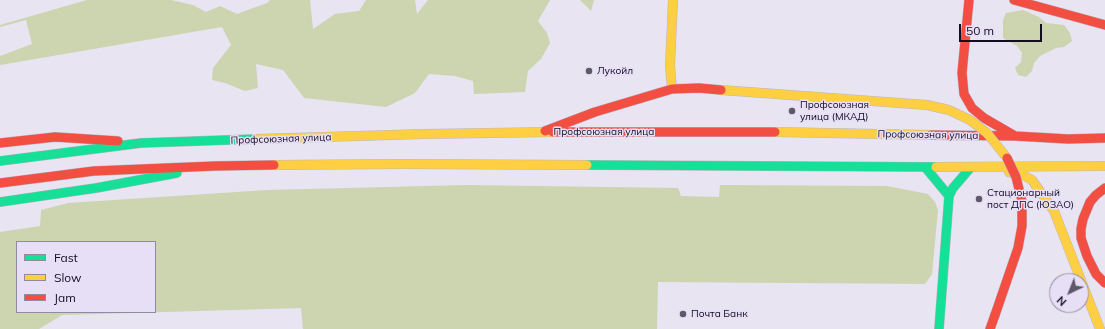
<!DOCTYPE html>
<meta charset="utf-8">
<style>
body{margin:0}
#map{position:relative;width:1105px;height:329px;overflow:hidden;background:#e8e4f1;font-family:Mulish,sans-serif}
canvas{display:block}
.legend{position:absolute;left:16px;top:241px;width:140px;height:72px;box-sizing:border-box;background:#e6dff6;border:1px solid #928ba0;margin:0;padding:5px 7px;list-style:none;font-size:12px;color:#140c20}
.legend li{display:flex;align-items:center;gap:8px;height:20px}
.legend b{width:20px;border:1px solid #928ba0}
.north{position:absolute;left:1049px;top:273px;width:40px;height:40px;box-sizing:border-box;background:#e6dff6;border:1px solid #928ba0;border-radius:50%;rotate:223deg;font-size:11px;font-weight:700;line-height:16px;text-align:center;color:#140c20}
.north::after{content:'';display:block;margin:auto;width:14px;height:18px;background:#5e5869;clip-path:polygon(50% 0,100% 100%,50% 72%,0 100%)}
.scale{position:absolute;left:959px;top:24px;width:83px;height:18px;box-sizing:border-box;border:2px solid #140c20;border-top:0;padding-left:5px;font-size:12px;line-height:14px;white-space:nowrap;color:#140c20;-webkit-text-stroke:3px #e6dff6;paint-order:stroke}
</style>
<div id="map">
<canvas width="1105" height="329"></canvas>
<ul class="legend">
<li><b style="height:5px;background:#16e098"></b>Fast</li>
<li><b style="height:5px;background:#ffcf43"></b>Slow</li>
<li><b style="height:5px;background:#f24e42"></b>Jam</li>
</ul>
<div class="north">N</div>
<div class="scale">50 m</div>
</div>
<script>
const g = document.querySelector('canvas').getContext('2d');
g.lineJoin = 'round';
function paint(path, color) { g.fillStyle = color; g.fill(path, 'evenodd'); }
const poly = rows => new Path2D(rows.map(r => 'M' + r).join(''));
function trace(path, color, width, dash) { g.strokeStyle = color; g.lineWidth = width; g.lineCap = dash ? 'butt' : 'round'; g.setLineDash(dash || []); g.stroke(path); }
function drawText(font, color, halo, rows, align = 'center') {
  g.font = font + ' Mulish,sans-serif'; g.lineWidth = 3; g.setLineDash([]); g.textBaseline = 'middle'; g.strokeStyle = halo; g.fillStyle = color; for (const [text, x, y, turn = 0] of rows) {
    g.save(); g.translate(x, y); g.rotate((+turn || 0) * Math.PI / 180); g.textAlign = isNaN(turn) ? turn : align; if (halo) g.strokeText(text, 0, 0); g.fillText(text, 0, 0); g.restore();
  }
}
const green = poly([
 [87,0,171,0,193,5,206,12,220,6,237,14,267,3,270,0,310,0,313,29,335,14,359,11,366,0,415,0,417,14,428,0,550,0,538,21,547,33,550,43,541,59,528,71,525,92,474,94,473,81,455,76,429,74,415,93,386,107,304,98,283,70,256,64,258,88,245,91,225,83,212,80,213,68,231,45,222,27,0,65,0,56,32,44,26,20,0,27,0,25],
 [580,0,594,0,591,11],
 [1023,10,1039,17,1046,23,1064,25,1070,33,1072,41,1064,47,1056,48,1040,56,1034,63,1032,71,1026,77,1018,75,1015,68,1021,62,1022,53,1017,46,1003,38,1003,20,1006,13],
 [466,185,678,188,681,196,719,197,720,185,887,186,928,194,935,202,938,210,932,274,925,284,658,282,657,329,303,329,301,308,62,315,39,329,0,329,0,232,40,226,41,210,68,203,267,190],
 [17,242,155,242,155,312,17,312]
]);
const fast = poly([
 [0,161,141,143,256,139],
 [587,165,936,167],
 [925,167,949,196],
 [0,202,96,188,177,173],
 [939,329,949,196,953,188,971,167]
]);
const slow = poly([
 [672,89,670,66,673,0],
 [721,90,817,97],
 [775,132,931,135],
 [256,139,424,134,553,132],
 [274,165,401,164,587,165],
 [936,167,1105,166],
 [1009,172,1023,175,1032,180,1054,211,1100,329]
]);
const jam = poly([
 [969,0,962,73,964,94,972,108,984,118,1015,136],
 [1014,0,1105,25],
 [545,131,595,112,672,89,699,88,721,90],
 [553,132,775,132],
 [931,135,1015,136,1068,139,1105,138],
 [0,143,55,137,118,141],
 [0,183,94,171,215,166,274,165],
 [1105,188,1096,195,1090,202,1083,219,1081,229,1081,238,1087,256,1096,274,1105,283],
 [990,329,995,315]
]);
const slowBridge = poly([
 [817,97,927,105,949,110,970,120,987,133,1007,158]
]);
const jamBridge = poly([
 [995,315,1018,248,1022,226,1022,201,1016,177,1007,158]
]);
const markers = [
 [589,71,4,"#5e5869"],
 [792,111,4,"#5e5869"],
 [979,199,4,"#5e5869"],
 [683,314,4,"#5e5869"]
];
const poiNames = [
 ["Лукойл",597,71],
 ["Профсоюзная",800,105],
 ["улица (МКАД)",800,117],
 ["Стационарный",987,193],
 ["пост ДПС (ЮЗАО)",987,205],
 ["Почта Банк",691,314]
];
const streetNames = [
 ["Профсоюзная улица",604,132],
 ["Профсоюзная улица",928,135,1],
 ["Профсоюзная улица",281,139,-2]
];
paint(green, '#ccd5b0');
trace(fast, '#bbb5c6', 10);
trace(slow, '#bbb5c6', 10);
trace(jam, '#bbb5c6', 10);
trace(fast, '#16e098', 9);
trace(slow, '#ffcf43', 9);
trace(jam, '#f24e42', 9);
trace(slowBridge, '#bbb5c6', 10, []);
trace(jamBridge, '#bbb5c6', 10, []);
trace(slowBridge, '#ffcf43', 9);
trace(jamBridge, '#f24e42', 9);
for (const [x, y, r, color] of markers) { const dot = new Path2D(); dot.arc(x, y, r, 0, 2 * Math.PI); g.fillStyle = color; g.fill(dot); trace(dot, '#e6dff6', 1.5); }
drawText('10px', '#140c20', '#e6dff6', poiNames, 'left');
drawText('10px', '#140c20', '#e6dff6', streetNames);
</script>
